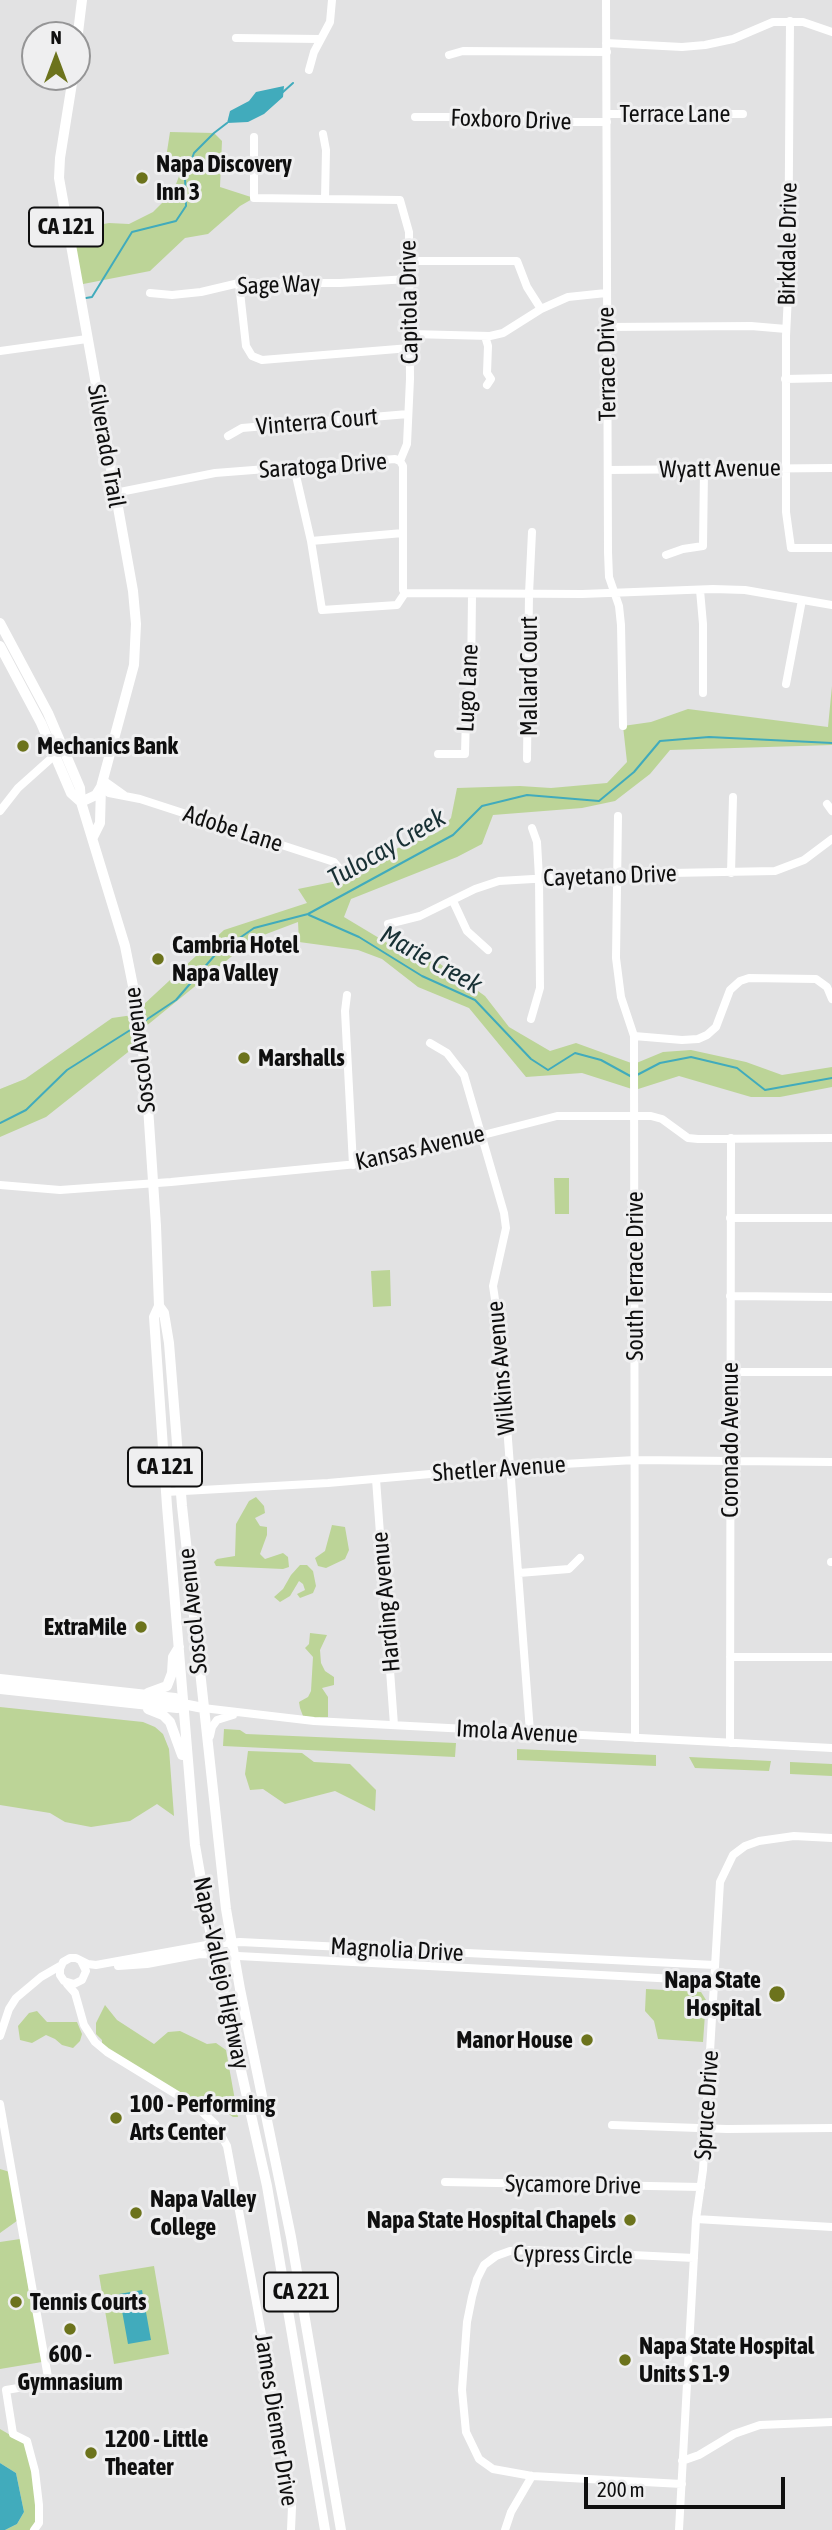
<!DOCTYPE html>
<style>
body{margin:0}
#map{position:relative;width:832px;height:2530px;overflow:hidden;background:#e2e2e3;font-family:"Asap Condensed",sans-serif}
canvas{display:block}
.north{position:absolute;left:21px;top:21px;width:70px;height:70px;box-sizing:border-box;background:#efeff0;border:2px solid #959596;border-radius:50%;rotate:0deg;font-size:19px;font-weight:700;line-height:28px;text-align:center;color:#0f0f0f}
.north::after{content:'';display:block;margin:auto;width:24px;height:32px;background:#6c731c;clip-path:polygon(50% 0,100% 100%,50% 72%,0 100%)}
.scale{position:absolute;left:584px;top:2477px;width:201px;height:32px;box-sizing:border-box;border:4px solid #0f0f0f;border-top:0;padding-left:9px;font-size:21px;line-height:24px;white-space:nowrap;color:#0f0f0f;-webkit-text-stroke:5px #efeff0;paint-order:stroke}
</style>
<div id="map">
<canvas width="832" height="2530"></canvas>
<div class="north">N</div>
<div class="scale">200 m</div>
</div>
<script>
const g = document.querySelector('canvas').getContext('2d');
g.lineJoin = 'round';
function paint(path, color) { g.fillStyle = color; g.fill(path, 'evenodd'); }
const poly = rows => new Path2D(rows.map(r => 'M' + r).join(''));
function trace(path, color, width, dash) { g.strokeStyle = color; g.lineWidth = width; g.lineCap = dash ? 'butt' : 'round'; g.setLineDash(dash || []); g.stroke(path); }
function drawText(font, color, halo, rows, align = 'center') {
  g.font = font + ' "Asap Condensed",sans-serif'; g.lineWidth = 6; g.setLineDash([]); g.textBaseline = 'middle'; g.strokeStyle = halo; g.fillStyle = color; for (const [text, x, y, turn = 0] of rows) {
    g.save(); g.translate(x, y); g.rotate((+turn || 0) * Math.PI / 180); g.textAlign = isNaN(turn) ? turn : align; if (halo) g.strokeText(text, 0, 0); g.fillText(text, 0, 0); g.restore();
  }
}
const green = poly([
 [170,132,214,133,222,141,220,187,254,198,240,206,208,234,185,238,150,271,78,285,67,231,109,223,129,224,153,212,173,192,181,171,166,158],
 [832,686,832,745,670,750,650,774,615,801,582,808,493,815,482,844,457,857,351,899,344,917,409,956,436,961,485,996,509,1027,550,1051,576,1043,634,1064,663,1052,691,1050,746,1062,782,1075,832,1067,832,1087,780,1097,751,1097,679,1076,635,1090,582,1073,526,1077,469,1008,418,987,382,959,358,950,299,942,298,922,253,939,145,1027,142,1006,224,930,307,903,298,889,342,880,398,848,438,832,451,818,457,788,520,786,551,788,607,783,627,762,623,726,651,722,688,709,828,727],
 [133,1015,137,1045,46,1117,0,1137,0,1089,25,1079,112,1018],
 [554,1178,569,1178,569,1214,555,1214],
 [390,1270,391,1306,373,1307,371,1271],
 [256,1497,264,1506,265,1513,255,1518,260,1526,267,1527,267,1535,260,1554,265,1559,283,1553,288,1557,289,1567,283,1569,216,1566,214,1562,217,1559,235,1556,236,1524,249,1501],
 [332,1525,345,1527,349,1550,345,1559,326,1568,318,1566,315,1558,325,1551],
 [300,1565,307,1565,313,1571,316,1586,313,1593,300,1598,297,1594,305,1590,303,1584,299,1581,290,1596,280,1602,274,1597,283,1589,291,1575],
 [310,1633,327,1635,320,1650,321,1663,325,1671,334,1677,334,1685,322,1688,328,1697,328,1717,315,1718,303,1716,300,1708,299,1702,308,1697,311,1691,313,1657,305,1648,309,1644],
 [0,1707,143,1722,155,1727,163,1734,169,1749,174,1816,157,1804,130,1821,91,1827,65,1822,50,1813,0,1805],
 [224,1729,240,1730,246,1734,456,1743,455,1757,223,1746],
 [517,1749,656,1755,656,1766,517,1760],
 [248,1751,302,1753,314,1762,350,1764,376,1790,375,1811,335,1791,285,1804,263,1789,250,1790,245,1774],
 [689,1757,771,1761,769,1771,695,1768],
 [790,1762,832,1764,832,1776,790,1774],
 [646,1989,701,1992,706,2000,703,2042,658,2039,654,2021,645,2011],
 [105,2005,117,2020,154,2044,168,2032,180,2031,207,2044,216,2043,226,2050,238,2117,233,2117,223,2110,218,2099,191,2102,102,2049,102,2040,96,2034,96,2023],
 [37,2011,47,2022,77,2022,82,2034,80,2041,73,2048,62,2045,55,2039,46,2035,32,2043,20,2040,18,2026,29,2013],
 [0,2169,13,2173,21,2218,0,2233],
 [20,2239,42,2362,0,2369,0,2242],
 [154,2266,169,2354,114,2364,99,2275],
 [0,2429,24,2443,30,2452,39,2505,34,2530,5,2530,17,2524,24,2512,16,2473,0,2463]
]);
const water = poly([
 [284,86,283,97,264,114,248,122,227,123,230,111,249,101,256,92],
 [142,2290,151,2340,128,2344,119,2294],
 [0,2463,16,2473,24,2512,17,2524,5,2530,0,2530]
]);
const stream = poly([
 [283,92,293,83],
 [86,298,92,297,132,232,176,221,186,206,185,177,194,153,214,133,227,123],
 [309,915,359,937,422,976,475,1000,531,1059,548,1070,575,1053,601,1060,632,1077],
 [143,1022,176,1000,215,955,254,928,308,914,453,835,482,806,527,795,599,801,634,772,660,741,709,737,832,743],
 [637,1075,660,1063,691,1057,737,1068,765,1090,832,1078],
 [0,1123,26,1110,67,1070,135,1027]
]);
const minor = poly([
 [606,0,608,552,609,577,619,606,621,625,623,726],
 [790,21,788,295,786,336,786,512,791,548,832,548],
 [236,38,320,39],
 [606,43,682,47,705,45,733,39,773,22,803,22,832,32],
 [449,55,463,51,607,52],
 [309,70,314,52,330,22,332,0],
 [607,114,743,114],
 [415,117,509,117,526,122,607,122],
 [323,134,326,150,325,199,400,200,409,232,410,379,407,444,400,461],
 [254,137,254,198,325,199],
 [410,261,517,261,527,287,541,309],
 [239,283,246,346,252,356,262,360,410,348],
 [150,293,172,295,201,292,239,283,340,283,409,279],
 [607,327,751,326,786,329],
 [410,334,490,336,503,333,541,309,568,297,606,293],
 [485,336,488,346,487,373,491,379,487,385],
 [0,351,87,339],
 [785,379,832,378],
 [228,436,242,428,408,414],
 [294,467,311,541,322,610,397,605,405,593],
 [608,470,832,468],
 [115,493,215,473,395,459,400,461,403,466,403,590,405,593,582,594,713,589,745,590,832,605],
 [311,541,403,533],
 [666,555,683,549,703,546,704,470],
 [700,590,703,624,703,693],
 [786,684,802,600],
 [438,754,465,754,466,714,471,681,472,595],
 [527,759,529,594,532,532],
 [103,780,124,795],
 [101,787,109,793,140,799,334,862,339,868],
 [827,804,832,811],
 [0,811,18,788,56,754],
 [618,816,616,958,621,997,634,1036,634,1054,635,1738],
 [731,873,733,797],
 [453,901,467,931,488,950],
 [388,924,420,916,475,889,499,881,618,874,775,871,804,860,832,839],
 [347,995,345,1011,353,1165],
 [531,1019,540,988,539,878,537,842,532,828],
 [634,1036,682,1040,698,1039,707,1035,716,1027,730,990,740,981,749,978,816,979,827,987,832,999],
 [430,1043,447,1053,464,1075,504,1213,506,1228,493,1286,500,1333,530,1732],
 [0,1185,60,1190,171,1182,378,1162,557,1116,651,1116,662,1119,688,1138,698,1139,832,1138],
 [730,1218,832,1218],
 [730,1296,832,1297],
 [730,1372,832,1372],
 [376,1479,394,1725],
 [166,1492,328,1483,510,1467,635,1460,832,1462],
 [831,1562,832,1562],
 [519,1573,569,1569,580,1558],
 [730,1657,832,1657],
 [203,1708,314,1721,832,1748],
 [210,1736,212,1727,217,1720,233,1715],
 [730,1743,731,1138],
 [81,1961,86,1971,82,1980,74,1984,64,1981,60,1975,60,1969,63,1962,70,1958,76,1958,88,1964,96,1965,212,1944,240,1942,715,1965],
 [118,1966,147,1964,200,1954,715,1981],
 [67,1984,75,1993,84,2025,95,2042,107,2052,197,2107,215,2124,227,2146,288,2475,292,2507,291,2530],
 [0,2036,9,2009,16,1998,41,1977,60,1966],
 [0,2104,49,2383,6,2390,13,2434,27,2441,35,2471,39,2505,39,2523,34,2530],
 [612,2125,727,2129,832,2128],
 [445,2182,701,2187],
 [696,2219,832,2227],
 [682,2461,699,2455,734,2434,760,2425,832,2422],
 [682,2484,532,2476,493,2469,479,2459,466,2432,462,2390,467,2322,472,2297,477,2279,484,2265,496,2256,510,2251,530,2250,694,2258],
 [505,2530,511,2512,532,2476],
 [679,2530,696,2219,703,2170,720,1882,733,1855,745,1846,759,1841,794,1836,832,1838]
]);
const major = poly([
 [77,41,82,0],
 [73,77,60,158,59,178,133,591,136,624,134,665,101,787,96,795,81,802],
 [0,623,48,713,80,788,81,802,125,946,138,1011,146,1077,156,1226,159,1306,154,1317,167,1506,195,1845,211,1937,267,2186,325,2530],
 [0,646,41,723,71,793,81,802],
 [93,837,100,823,101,787],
 [159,1306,164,1313,169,1343,182,1506,226,1909,240,1989,291,2237,341,2530],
 [0,1679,175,1698,183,1704,203,1708],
 [0,1689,177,1708,183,1704],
 [148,1693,167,1686,172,1673,173,1657,179,1647],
 [148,1709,163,1715,170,1722,182,1755]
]);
const markers = [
 [142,178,7,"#6c731c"],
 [23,746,7,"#6c731c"],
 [158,959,7,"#6c731c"],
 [244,1058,7,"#6c731c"],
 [141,1627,7,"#6c731c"],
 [777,1994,9,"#6c731c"],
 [587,2040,7,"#6c731c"],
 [116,2118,7,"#6c731c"],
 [136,2213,7,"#6c731c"],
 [630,2220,7,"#6c731c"],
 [16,2302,7,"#6c731c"],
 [70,2329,7,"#6c731c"],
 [625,2360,7,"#6c731c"],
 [91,2453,7,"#6c731c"]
];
const shields = [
 [66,227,74],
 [165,1467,74],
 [301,2292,74]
];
const shieldNames = [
 ["CA 121",66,227],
 ["CA 121",165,1467],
 ["CA 221",301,2292]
];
const streetNames = [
 ["Terrace Lane",675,114],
 ["Foxboro Drive",511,120,2],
 ["Birkdale Drive",788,244,-89],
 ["Sage Way",279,285,-2],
 ["Capitola Drive",409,302,-91],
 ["Terrace Drive",607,364,-91],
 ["Vinterra Court",317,422,-5],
 ["Silverado Trail",106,446,80],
 ["Saratoga Drive",323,466,-4],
 ["Wyatt Avenue",720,469,-1],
 ["Mallard Court",529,676,-90],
 ["Lugo Lane",468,688,-87],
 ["Adobe Lane",233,829,18],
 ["Cayetano Drive",610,876,-2],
 ["Soscol Avenue",140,1050,-97],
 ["Kansas Avenue",420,1148,-13],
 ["South Terrace Drive",635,1276,-90],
 ["Wilkins Avenue",501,1368,-95],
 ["Coronado Avenue",730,1440,-90],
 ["Shetler Avenue",499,1469,-4],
 ["Harding Avenue",386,1602,-95],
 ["Soscol Avenue",193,1611,-96],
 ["Imola Avenue",517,1732,3],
 ["Magnolia Drive",397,1950,3],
 ["Napa-Vallejo Highway",221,1973,78],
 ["Spruce Drive",707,2105,-86],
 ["Sycamore Drive",573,2185,1],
 ["Cypress Circle",573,2255,1],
 ["James Diemer Drive",276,2420,81]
];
const poiNames = [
 ["Napa Discovery",156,164],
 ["Inn 3",156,192],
 ["Mechanics Bank",37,746],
 ["Cambria Hotel",172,945],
 ["Napa Valley",172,973],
 ["Marshalls",258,1058],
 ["ExtraMile",127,1627,"right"],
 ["Napa State",761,1980,"right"],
 ["Hospital",761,2008,"right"],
 ["Manor House",573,2040,"right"],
 ["100 - Performing",130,2104],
 ["Arts Center",130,2132],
 ["Napa Valley",150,2199],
 ["College",150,2227],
 ["Napa State Hospital Chapels",616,2220,"right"],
 ["Tennis Courts",30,2302],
 ["Napa State Hospital",639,2346],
 ["Units S 1-9",639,2374],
 ["600 -",70,2354,"center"],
 ["Gymnasium",70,2382,"center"],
 ["1200 - Little",105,2439],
 ["Theater",105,2467]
];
const waterNames = [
 ["Tulocay Creek",387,848,-30],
 ["Marie Creek",431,960,29]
];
paint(green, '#bcd497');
paint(water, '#41abbc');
trace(stream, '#41abbc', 2);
trace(minor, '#fff', 8);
trace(major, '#fff', 10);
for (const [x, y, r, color] of markers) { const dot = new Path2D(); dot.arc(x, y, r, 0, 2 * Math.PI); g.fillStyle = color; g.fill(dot); trace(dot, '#efeff0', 2.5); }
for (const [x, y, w] of shields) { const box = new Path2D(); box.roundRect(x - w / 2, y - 19.5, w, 39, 5); g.fillStyle = '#efeff0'; g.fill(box); trace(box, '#0f0f0f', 2); }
drawText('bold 23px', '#0f0f0f', null, shieldNames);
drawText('24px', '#0f0f0f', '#efeff0', streetNames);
drawText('bold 24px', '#0f0f0f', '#efeff0', poiNames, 'left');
drawText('italic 26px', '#183034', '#efeff0', waterNames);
</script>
